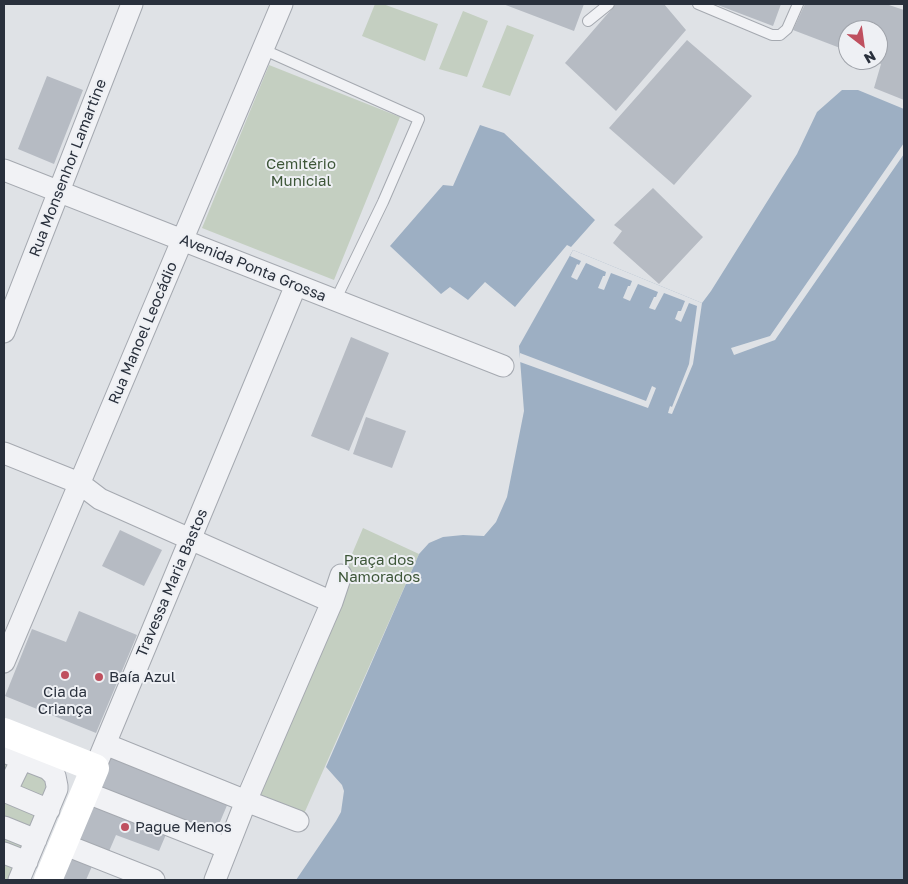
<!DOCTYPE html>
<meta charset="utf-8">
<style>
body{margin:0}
#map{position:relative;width:908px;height:884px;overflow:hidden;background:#dfe2e6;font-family:"Golos Text",sans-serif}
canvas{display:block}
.frame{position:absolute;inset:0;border:5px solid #29303c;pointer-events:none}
.north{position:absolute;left:838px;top:20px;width:50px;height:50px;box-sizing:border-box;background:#eef0f4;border:1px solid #9fa3aa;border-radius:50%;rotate:150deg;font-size:14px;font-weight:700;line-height:20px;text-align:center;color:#29303c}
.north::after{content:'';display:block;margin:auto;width:18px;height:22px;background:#bf505f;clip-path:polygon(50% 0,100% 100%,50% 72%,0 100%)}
</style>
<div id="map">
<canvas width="908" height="884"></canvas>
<div class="frame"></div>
<div class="north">N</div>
</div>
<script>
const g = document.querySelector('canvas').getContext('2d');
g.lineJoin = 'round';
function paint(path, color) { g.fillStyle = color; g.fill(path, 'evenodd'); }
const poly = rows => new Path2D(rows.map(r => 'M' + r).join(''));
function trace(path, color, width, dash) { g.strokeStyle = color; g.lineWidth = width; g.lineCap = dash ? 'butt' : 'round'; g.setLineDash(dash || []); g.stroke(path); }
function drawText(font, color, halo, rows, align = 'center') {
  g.font = font + ' "Golos Text",sans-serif'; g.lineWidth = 4; g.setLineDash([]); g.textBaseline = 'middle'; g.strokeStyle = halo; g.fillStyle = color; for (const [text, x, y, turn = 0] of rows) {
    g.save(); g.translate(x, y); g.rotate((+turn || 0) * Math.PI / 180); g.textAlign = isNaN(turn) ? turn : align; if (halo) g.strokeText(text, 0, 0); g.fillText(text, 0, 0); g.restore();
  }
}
const green = poly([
 [375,4,383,4,438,24,425,61,362,36],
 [463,11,488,21,467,77,439,69],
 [507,25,534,35,510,96,482,87],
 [269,65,400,117,334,280,202,228],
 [363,528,419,554,303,816,259,797,349,575,349,561],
 [4,752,53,774,19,880,4,880]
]);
const water = poly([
 [842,90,858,90,904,109,904,880,296,880,336,821,341,812,344,791,342,785,326,767,419,554,429,543,443,537,463,535,484,536,496,522,507,497,524,411,519,346,573,250,702,303,711,291,797,154,817,112],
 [480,125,504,133,595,220,571,247,567,245,515,307,485,282,468,300,450,287,441,294,390,246,443,185,453,186]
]);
const pier = poly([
 [904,143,904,154,775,340,734,355,731,348,770,336],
 [573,250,702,303,693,364,672,414,668,413,670,406,672,407,689,364,697,306,689,303,681,322,675,319,678,311,681,311,685,301,664,293,655,310,649,308,654,297,656,297,658,292,638,284,630,301,623,298,628,286,630,286,632,281,611,273,604,290,598,288,603,276,605,276,606,272,586,263,577,280,571,277,577,264,579,265,581,261,570,256],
 [520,353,646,401,652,386,656,388,648,408,520,362]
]);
const building = poly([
 [503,4,584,4,574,31],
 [616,4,664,4,686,30,616,111,565,63],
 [715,4,781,4,773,26],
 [805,4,886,4,904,10,904,100,874,88,881,64,871,60,878,60,878,30,848,30,848,51,793,30],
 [687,40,752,96,674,185,609,128],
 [47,76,83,90,54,164,18,149],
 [653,188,703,237,659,284,613,243,622,231,614,225],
 [351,337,389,353,349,451,311,436],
 [366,417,406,431,392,468,353,454],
 [120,530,162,550,144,586,102,566],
 [79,611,137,635,96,733,5,696,32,629,66,642],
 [111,756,228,803,214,836,97,788],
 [91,804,167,832,159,851,116,835,107,856,75,843],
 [70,854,93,864,86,880,60,880]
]);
const lane = poly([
 [698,4,772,35,780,35,787,29,798,4],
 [588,21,609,4],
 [262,49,419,119,383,202,335,301]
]);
const street = poly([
 [4,170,503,366],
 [4,332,132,4],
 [4,453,79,483,100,499,332,602],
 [4,662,282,4],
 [105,744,246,801,298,821],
 [4,752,48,769,55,776,57,786,57,789,19,880],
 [95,768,296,285],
 [4,791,49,810],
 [6,792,22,759],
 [85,792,227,848],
 [4,827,36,840],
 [63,844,154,880],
 [4,853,27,862],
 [215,880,246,801,332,602,341,575]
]);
const secondary = poly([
 [4,732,95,768,48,880]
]);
const markers = [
 [65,675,5,"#bf505f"],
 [99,677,5,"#bf505f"],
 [125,827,5,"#bf505f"]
];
const parkNames = [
 ["Cemitério",301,164],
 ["Municial",301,181],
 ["Praça dos",379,560],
 ["Namorados",379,577]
];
const streetNames = [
 ["Rua Monsenhor Lamartine",68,168,-69],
 ["Avenida Ponta Grossa",253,268,22],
 ["Rua Manoel Leocádio",143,333,-67],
 ["Travessa Maria Bastos",172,583,-67]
];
const poiNames = [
 ["Baía Azul",109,677],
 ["Cia da",65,692,"center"],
 ["Criança",65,709,"center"],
 ["Pague Menos",135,827]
];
paint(green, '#c4cfc1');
paint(water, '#9dafc3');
paint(pier, '#dfe2e6');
paint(building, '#b6bbc3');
trace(lane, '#a5a9b0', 12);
trace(street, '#a5a9b0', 23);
trace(lane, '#f1f2f5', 10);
trace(street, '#f1f2f5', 21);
trace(secondary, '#fff', 28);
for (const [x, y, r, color] of markers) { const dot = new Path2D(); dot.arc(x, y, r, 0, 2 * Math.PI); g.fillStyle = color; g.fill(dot); trace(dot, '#eef0f4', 2); }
drawText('15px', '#3d5638', '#eef0f4', parkNames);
drawText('15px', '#29303c', '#eef0f4', streetNames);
drawText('15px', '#29303c', '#eef0f4', poiNames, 'left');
</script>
